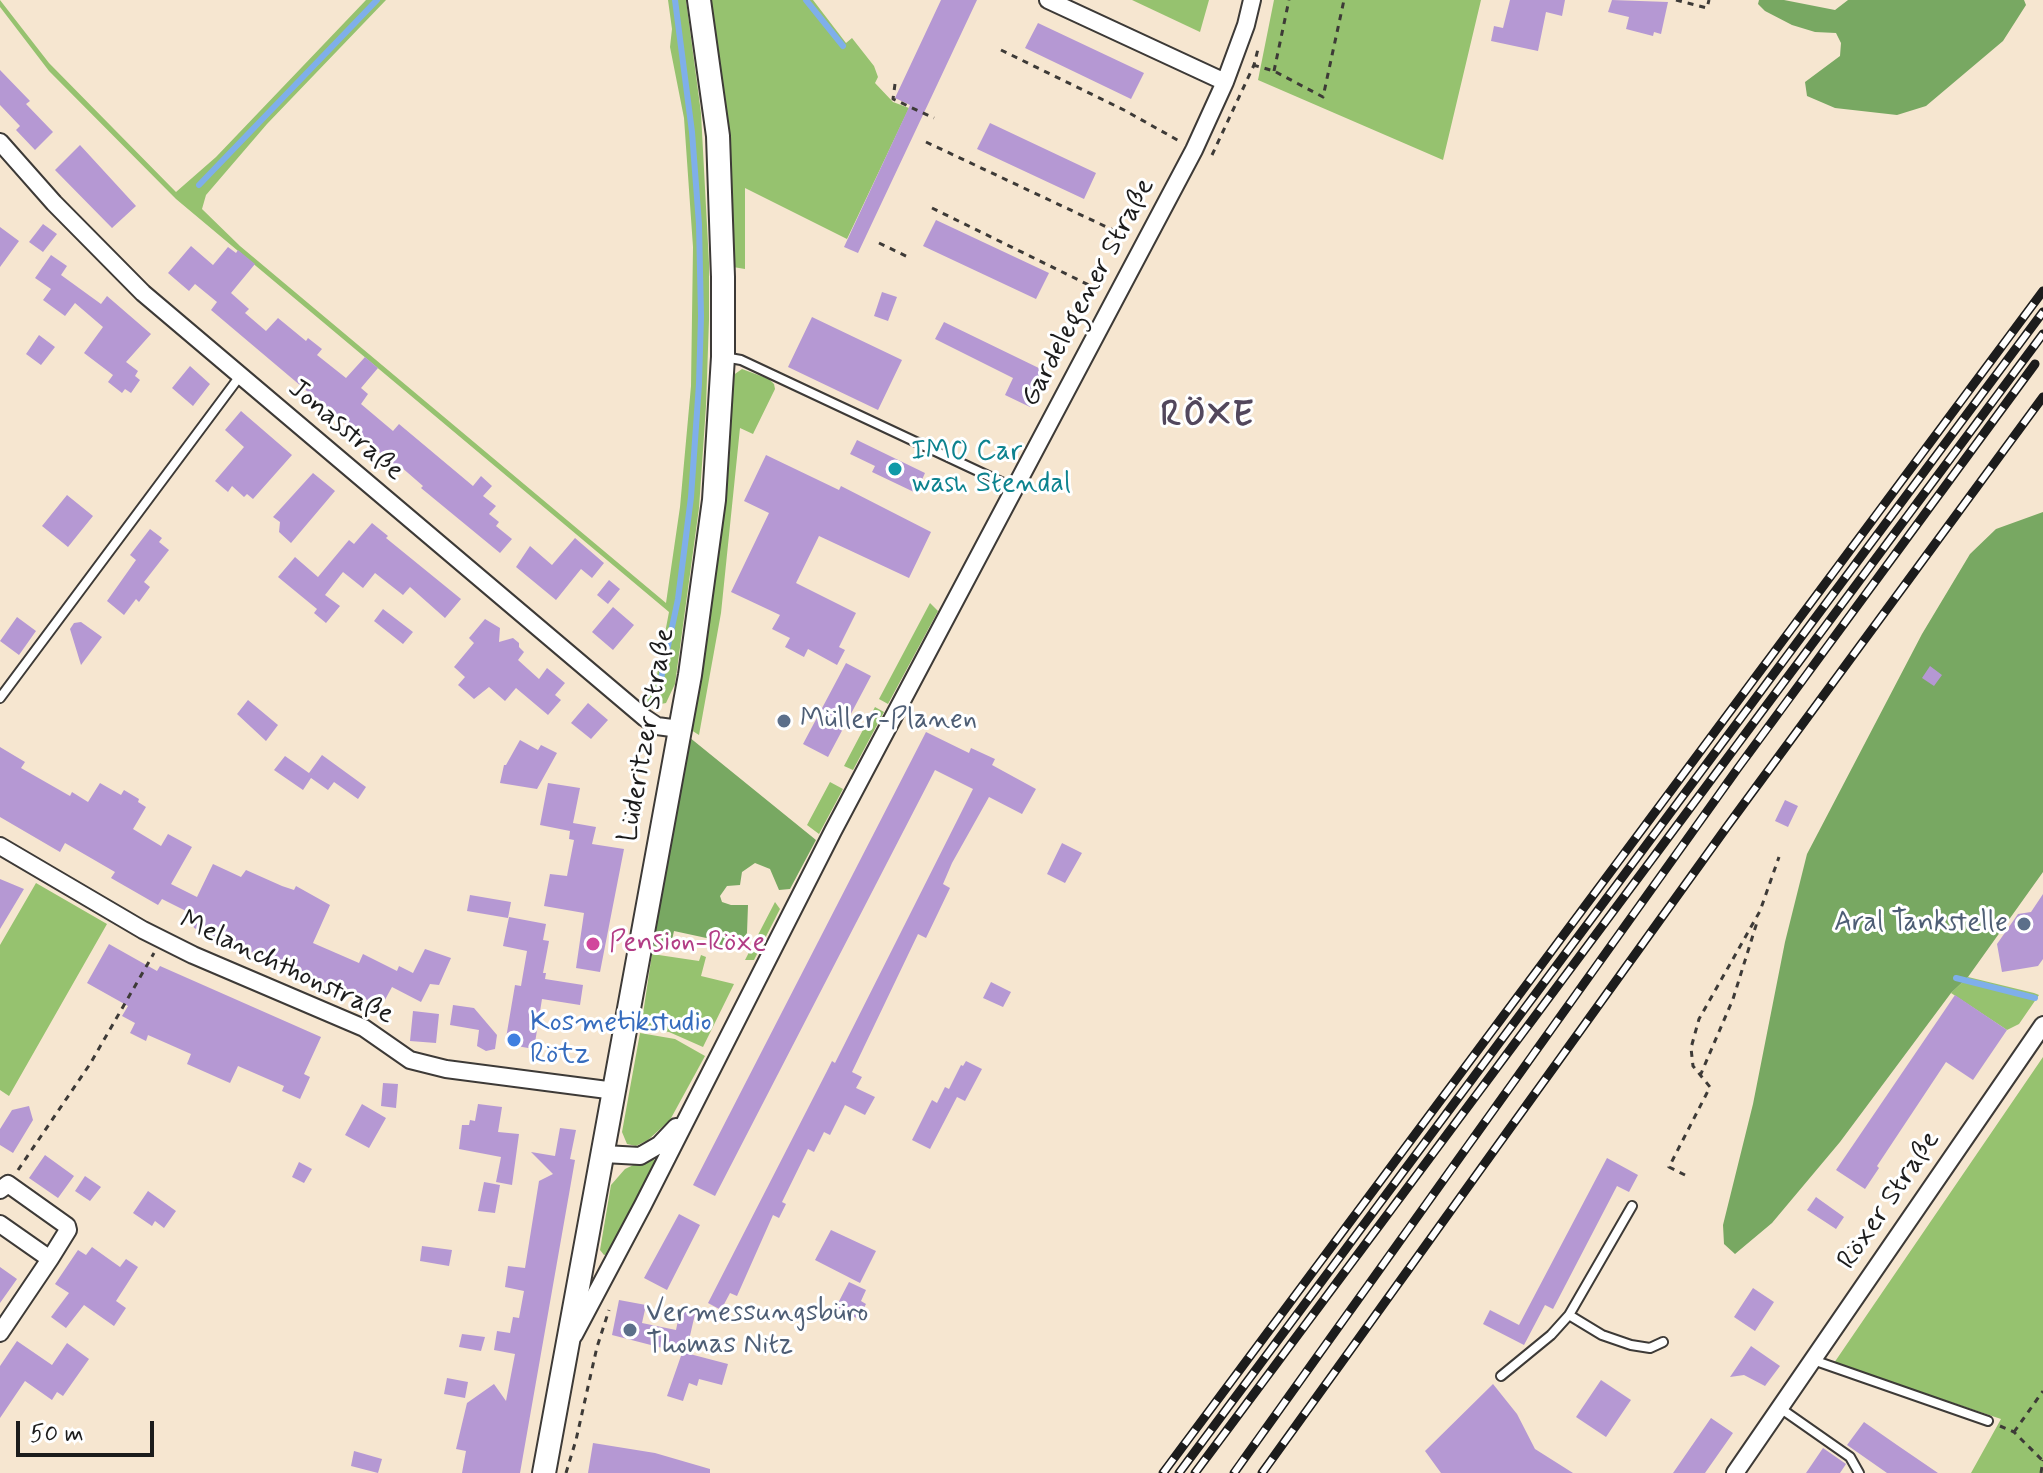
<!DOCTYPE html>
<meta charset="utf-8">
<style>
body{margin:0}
#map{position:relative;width:2043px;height:1473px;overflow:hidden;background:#f6e6d0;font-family:Mynerve,sans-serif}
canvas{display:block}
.scale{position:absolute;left:16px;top:1421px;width:138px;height:36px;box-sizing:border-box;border:4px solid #1c1c1c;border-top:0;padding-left:10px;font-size:24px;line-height:28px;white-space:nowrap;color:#1c1c1c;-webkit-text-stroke:6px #fff;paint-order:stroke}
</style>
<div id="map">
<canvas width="2043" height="1473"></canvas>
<div class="scale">50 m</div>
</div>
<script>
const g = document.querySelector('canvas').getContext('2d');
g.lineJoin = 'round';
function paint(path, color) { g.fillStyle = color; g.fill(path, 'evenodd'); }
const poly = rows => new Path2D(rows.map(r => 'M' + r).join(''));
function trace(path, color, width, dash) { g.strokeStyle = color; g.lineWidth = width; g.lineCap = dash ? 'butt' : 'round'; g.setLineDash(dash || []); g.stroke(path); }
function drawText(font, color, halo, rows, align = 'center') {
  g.font = font + ' Mynerve,sans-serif'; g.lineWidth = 6; g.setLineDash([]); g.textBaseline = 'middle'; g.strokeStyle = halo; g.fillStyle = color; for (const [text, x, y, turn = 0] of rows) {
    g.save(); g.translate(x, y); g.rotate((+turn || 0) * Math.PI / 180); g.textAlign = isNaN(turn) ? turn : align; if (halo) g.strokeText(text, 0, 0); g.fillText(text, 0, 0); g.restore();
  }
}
const green = poly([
 [0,0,49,63,176,192,216,157,366,0,386,0,267,124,206,195,202,209,240,246,666,603,680,507,691,386,693,247,684,118,670,47,672,29,668,0,686,0,701,113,709,263,709,320,706,406,699,508,675,684,666,703,651,706,640,704,642,697,649,697,657,675,669,612,176,199,49,71,0,7],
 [711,0,813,0,846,43,852,38,874,66,878,77,875,83,893,102,909,108,847,239,745,188,745,269,733,267,726,128],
 [1132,0,1209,0,1200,32],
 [1274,0,1481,0,1443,160,1258,80],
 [742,369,769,379,774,384,775,389,753,434,740,428,721,613,699,735,691,730,710,618,721,522,732,376],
 [930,603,938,611,888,704,879,699],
 [875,707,884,712,853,770,844,766],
 [830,782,843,789,819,834,807,825],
 [36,883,107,924,9,1096,0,1090,0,945],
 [775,902,780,909,754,960,745,960],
 [652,954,699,961,701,955,706,957,701,976,734,984,703,1047,669,1032,641,1027],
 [1968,977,2034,993,2039,995,2019,1024,2007,1030,1951,993],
 [640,1033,675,1039,705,1056,670,1120,648,1140,636,1146,627,1144,622,1132],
 [2043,1057,2043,1473,1971,1473,2001,1419,1834,1363],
 [650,1157,655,1160,656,1164,608,1254,604,1255,600,1250,611,1185,625,1169]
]);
const forest = poly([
 [1759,0,1784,0,1835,10,1848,0,2024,0,2026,5,2003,41,1926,106,1897,115,1835,108,1807,96,1805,82,1840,56,1841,43,1836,33,1815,32,1792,25,1765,11,1758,4],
 [2043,512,2043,872,1968,977,1951,993,1840,1142,1772,1223,1735,1254,1724,1244,1723,1225,1753,1104,1785,942,1807,854,1922,634,1970,554,1996,529],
 [689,737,816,840,790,889,779,890,770,869,755,863,742,872,740,885,727,886,720,896,722,902,731,905,748,905,747,933,736,948,710,943,711,939,674,931,670,949,653,946]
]);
const stream = poly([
 [806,0,843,46],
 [199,185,377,0],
 [661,679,678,599,691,497,699,384,701,316,699,224,692,132,675,0],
 [1956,978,2035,998]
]);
const building = poly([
 [941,0,977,0,858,253,844,247,910,105,895,98],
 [1510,0,1565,0,1562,16,1546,12,1538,51,1491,41,1494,26,1503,28],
 [1612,0,1668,2,1661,34,1654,32,1653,36,1626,29,1629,17,1608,12],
 [1038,23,1144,73,1131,99,1025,48],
 [0,70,30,101,26,104,53,132,35,150,16,130,20,126,0,105],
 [990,123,1096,173,1084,199,977,149],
 [80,145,136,206,112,228,55,170],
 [936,220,1049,273,1036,299,923,246],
 [43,224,57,234,43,252,29,242],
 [0,227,19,241,0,267],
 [191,246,213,265,228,247,236,253,238,250,255,264,231,293,249,309,245,313,266,331,278,318,306,341,308,338,322,349,317,355,346,378,365,357,378,368,361,388,368,394,361,404,393,431,399,424,473,486,481,476,492,486,483,496,496,506,489,514,499,522,496,526,512,539,500,553,421,488,423,486,400,466,398,468,211,310,217,302,195,284,189,291,168,273],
 [51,255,67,266,61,275,101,304,107,296,151,334,126,362,138,371,135,376,140,380,131,393,125,389,122,393,108,382,113,375,84,353,103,327,75,303,65,316,43,300,51,289,35,278],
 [882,292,897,297,888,321,874,316],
 [812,317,902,360,878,410,788,367],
 [944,322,1047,372,1030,407,1005,395,1013,378,935,339],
 [39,335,55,347,41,365,26,354],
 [190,366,210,384,193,406,172,388],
 [241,411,292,455,253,499,247,494,244,497,232,486,228,492,215,481,244,447,225,430],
 [857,440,925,473,916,493,872,472,875,466,850,454],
 [766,455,839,490,841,486,931,532,909,578,819,536,796,583,856,613,839,647,845,650,837,665,808,649,804,657,785,647,790,638,772,629,780,615,731,592,769,513,744,501],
 [313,473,335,491,291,543,279,532,280,522,273,517],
 [67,495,93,516,68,547,42,526],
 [372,523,388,536,386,538,461,599,445,618,410,587,403,595,375,573,363,588,343,572,325,595,340,606,326,623,314,613,317,609,278,577,295,557,318,577,349,540,354,544],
 [150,529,162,538,159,542,169,550,144,582,150,587,139,602,136,599,124,615,107,601,136,560,130,555],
 [575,538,604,563,592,578,581,569,556,600,516,567,530,546,552,565],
 [609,580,620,589,608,604,597,595],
 [613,607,634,625,613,650,592,632],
 [383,609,413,632,403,644,374,621],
 [17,617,36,631,19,655,0,641],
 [485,619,500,628,499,642,513,638,519,643,519,647,524,652,518,660,539,679,547,668,565,683,555,695,561,700,548,715,516,688,505,701,489,687,474,699,458,685,465,677,454,667,474,643,469,638],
 [81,622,102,637,81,665,70,629,74,623],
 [846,663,871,676,828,757,803,744],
 [1930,666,1942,675,1934,686,1922,678],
 [248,700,278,725,266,741,237,714],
 [588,703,608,720,591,739,571,723],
 [926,732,969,753,971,748,995,759,992,765,1036,789,1022,814,989,797,952,863,943,884,950,888,926,938,918,934,852,1072,862,1077,856,1088,875,1097,865,1115,845,1105,830,1135,824,1132,814,1152,808,1149,782,1202,786,1204,779,1218,773,1215,737,1296,730,1293,721,1310,708,1303,826,1073,832,1061,835,1063,973,789,935,770,715,1196,693,1185],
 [520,740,538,750,541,745,557,753,537,789,500,783,504,765,506,765],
 [0,747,25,762,21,768,70,796,72,792,88,802,100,783,121,795,124,790,139,799,138,802,146,807,133,829,161,846,168,834,192,847,171,884,197,897,213,864,241,877,246,870,282,886,294,890,296,886,330,905,313,943,359,963,363,954,397,971,399,966,413,973,425,949,451,958,439,985,430,984,421,1002,392,987,381,1007,340,986,339,989,194,928,193,924,184,919,188,912,162,899,158,905,111,878,115,872,65,843,60,852,0,817],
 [322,755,366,787,358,799,334,782,328,790,311,778,303,790,274,770,285,756,309,773],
 [548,783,580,788,573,823,596,827,592,844,624,849,600,972,576,968,584,913,544,906,550,874,567,876,574,840,569,839,570,831,540,825],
 [1785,800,1798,806,1788,827,1775,821],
 [1062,843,1082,853,1065,883,1047,874],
 [0,879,24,889,0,929],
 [2043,894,2043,959,2038,966,2002,972,1997,944,2018,914,2031,912],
 [470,895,511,902,508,918,467,911],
 [509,917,546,924,543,940,549,941,543,973,546,973,545,979,583,985,580,1005,542,999,534,1049,505,1044,515,985,521,986,527,951,503,946],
 [109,944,157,971,160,966,321,1037,304,1074,310,1077,300,1099,282,1091,284,1086,238,1066,230,1083,187,1064,191,1054,148,1035,146,1041,130,1033,135,1023,122,1016,128,1006,87,983],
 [991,982,1011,992,1003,1007,983,998],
 [1955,995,2007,1030,1973,1080,1946,1062,1877,1166,1879,1168,1865,1189,1836,1170],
 [453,1005,474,1008,497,1035,495,1049,486,1051,477,1046,479,1030,450,1025],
 [413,1011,439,1014,436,1043,410,1041],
 [966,1061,982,1069,965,1101,957,1097,930,1149,912,1140,932,1100,937,1103,945,1087,949,1089,961,1065,963,1066],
 [383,1083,398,1084,396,1108,381,1106],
 [362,1104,386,1118,369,1148,345,1135],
 [478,1104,502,1107,498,1132,519,1134,512,1185,496,1182,501,1157,459,1149,462,1125,469,1125,470,1120,475,1121],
 [29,1106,33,1120,13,1153,0,1145,0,1129,12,1110],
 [560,1128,576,1130,570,1159,575,1160,520,1473,462,1473,466,1451,456,1449,467,1403,494,1384,506,1401,515,1354,494,1350,497,1331,510,1333,513,1317,519,1318,524,1291,505,1287,508,1266,525,1268,539,1181,553,1174,531,1152,555,1156],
 [45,1155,74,1176,58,1198,29,1178],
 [1607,1158,1638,1175,1629,1192,1617,1186,1553,1309,1545,1305,1524,1345,1483,1324,1490,1310,1519,1325],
 [299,1162,312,1169,304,1183,292,1177],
 [85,1176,101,1187,90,1201,75,1191],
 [484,1182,500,1185,495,1213,478,1211],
 [148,1191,176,1211,164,1228,155,1221,152,1226,133,1213],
 [1816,1197,1844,1217,1836,1229,1807,1210],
 [679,1214,700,1225,667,1290,644,1278],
 [831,1230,876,1251,860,1283,815,1260],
 [422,1246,452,1250,449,1266,420,1261],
 [92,1247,120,1267,126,1259,138,1267,116,1301,126,1308,114,1326,84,1305,66,1328,51,1317,69,1293,55,1284,78,1250,86,1255],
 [0,1267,17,1279,0,1303],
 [849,1282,866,1290,861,1301,866,1304,858,1319,836,1307],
 [1753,1288,1774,1302,1755,1331,1734,1317],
 [619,1300,646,1305,642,1323,676,1330,680,1311,695,1314,686,1353,728,1364,722,1385,699,1379,697,1386,689,1383,683,1401,667,1396,682,1353,612,1335],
 [462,1334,485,1337,481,1351,459,1347],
 [17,1341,52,1365,67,1343,89,1359,63,1396,57,1392,52,1400,25,1381,0,1418,0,1366],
 [1751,1346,1780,1366,1765,1386,1744,1375,1730,1377],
 [447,1378,468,1382,465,1398,444,1394],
 [1601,1380,1631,1400,1606,1437,1576,1417],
 [1493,1384,1517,1414,1535,1449,1573,1473,1441,1473,1425,1451],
 [1711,1418,1733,1433,1705,1473,1673,1473],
 [1864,1422,1897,1445,1938,1473,1887,1473,1847,1445],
 [593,1443,655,1453,710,1469,710,1473,588,1473],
 [1823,1448,1846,1464,1840,1473,1806,1473],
 [354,1451,382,1459,378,1473,351,1466]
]);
const path = poly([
 [1676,0,1707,8,1709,0],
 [1001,50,1124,110,1181,142],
 [1253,65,1274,71,1323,97,1344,0],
 [1274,71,1289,0],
 [895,84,893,99,934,118],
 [926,142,1130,238],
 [1212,155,1254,65,1259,45],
 [932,208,1101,291],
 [879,243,908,257],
 [1700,1076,1733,999,1758,919],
 [18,1170,90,1064,154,953],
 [1685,1175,1669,1167,1710,1087,1693,1066,1691,1048,1699,1019,1760,911,1779,857],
 [2000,1426,2014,1432,2043,1461],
 [2014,1432,2043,1391],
 [566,1473,576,1440,597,1347,609,1310],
 [2041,1473,2043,1460]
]);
const lane = poly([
 [724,357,741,360,1014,488],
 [0,698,240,376],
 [1632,1206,1569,1315,1602,1335,1631,1345,1650,1348,1663,1342],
 [1813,1360,1988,1421],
 [1501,1376,1551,1335,1569,1315],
 [1780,1408,1850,1457,1859,1473]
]);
const street = poly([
 [1048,0,1225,82],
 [0,142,54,203,143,293,645,718,657,726,679,729],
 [0,846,143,930,193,955,364,1028,410,1060,446,1069,615,1091],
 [604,1154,640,1156,659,1145,676,1127],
 [0,1190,8,1184,67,1226,68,1230,50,1259,0,1224],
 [0,1333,50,1259],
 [574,1335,643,1205,833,831,1194,150,1225,82,1246,25,1252,0],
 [1735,1473,2043,1025]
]);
const secondary = poly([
 [544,1473,690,675,714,500,723,357,723,277,718,136,699,0]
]);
const rail = poly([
 [1163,1473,2043,291],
 [1179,1473,2043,312],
 [1195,1473,2043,334],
 [1234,1473,1738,768,2035,364],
 [1262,1473,1726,828,2043,397]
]);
const markers = [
 [895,469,8,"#0f9aa8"],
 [784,721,8,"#5c6f8a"],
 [2024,924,8,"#5c6f8a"],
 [593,944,8,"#d1479c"],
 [514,1040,8,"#3f7fe0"],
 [630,1330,8,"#5c6f8a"]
];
const streetNames = [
 ["Gardelegener Straße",1089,293,-62],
 ["Jonasstraße",345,431,40],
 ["Lüderitzer Straße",648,735,-80],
 ["Melanchthonstraße",286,969,25],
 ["Röxer Straße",1890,1201,-56]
];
const cultureNames = [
 ["IMO Car",911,453],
 ["wash Stendal",911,485]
];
const serviceNames = [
 ["Müller-Planen",800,721],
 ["Aral Tankstelle",2008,924,"right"],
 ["Vermessungsbüro",646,1314],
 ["Thomas Nitz",646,1346]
];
const hotelNames = [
 ["Pension-Röxe",609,944]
];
const shopNames = [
 ["Kosmetikstudio",530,1024],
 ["Rötz",530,1056]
];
const districtNames = [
 ["RÖXE",1208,417]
];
paint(green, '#96c26f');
paint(forest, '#78a862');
trace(stream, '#7fafea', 6);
paint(building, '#b598d3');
trace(lane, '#3d3a37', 12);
trace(street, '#3d3a37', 20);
trace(secondary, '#3d3a37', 26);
trace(path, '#3d3a37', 3, [6, 6]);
trace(lane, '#fff', 8);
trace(street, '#fff', 16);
trace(secondary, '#fff', 22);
trace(rail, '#1c1c1c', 9);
trace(rail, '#fff', 6, [18]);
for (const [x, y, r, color] of markers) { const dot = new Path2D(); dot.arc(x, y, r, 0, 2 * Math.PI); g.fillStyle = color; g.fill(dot); trace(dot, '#fff', 3); }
drawText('28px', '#1c1c1c', '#fff', streetNames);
drawText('28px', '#0d838f', '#fff', cultureNames, 'left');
drawText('28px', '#4e5e75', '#fff', serviceNames, 'left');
drawText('28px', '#b23c85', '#fff', hotelNames, 'left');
drawText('28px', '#366cbe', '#fff', shopNames, 'left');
g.letterSpacing = '2px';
drawText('bold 36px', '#52475c', '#fff', districtNames);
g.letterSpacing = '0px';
</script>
